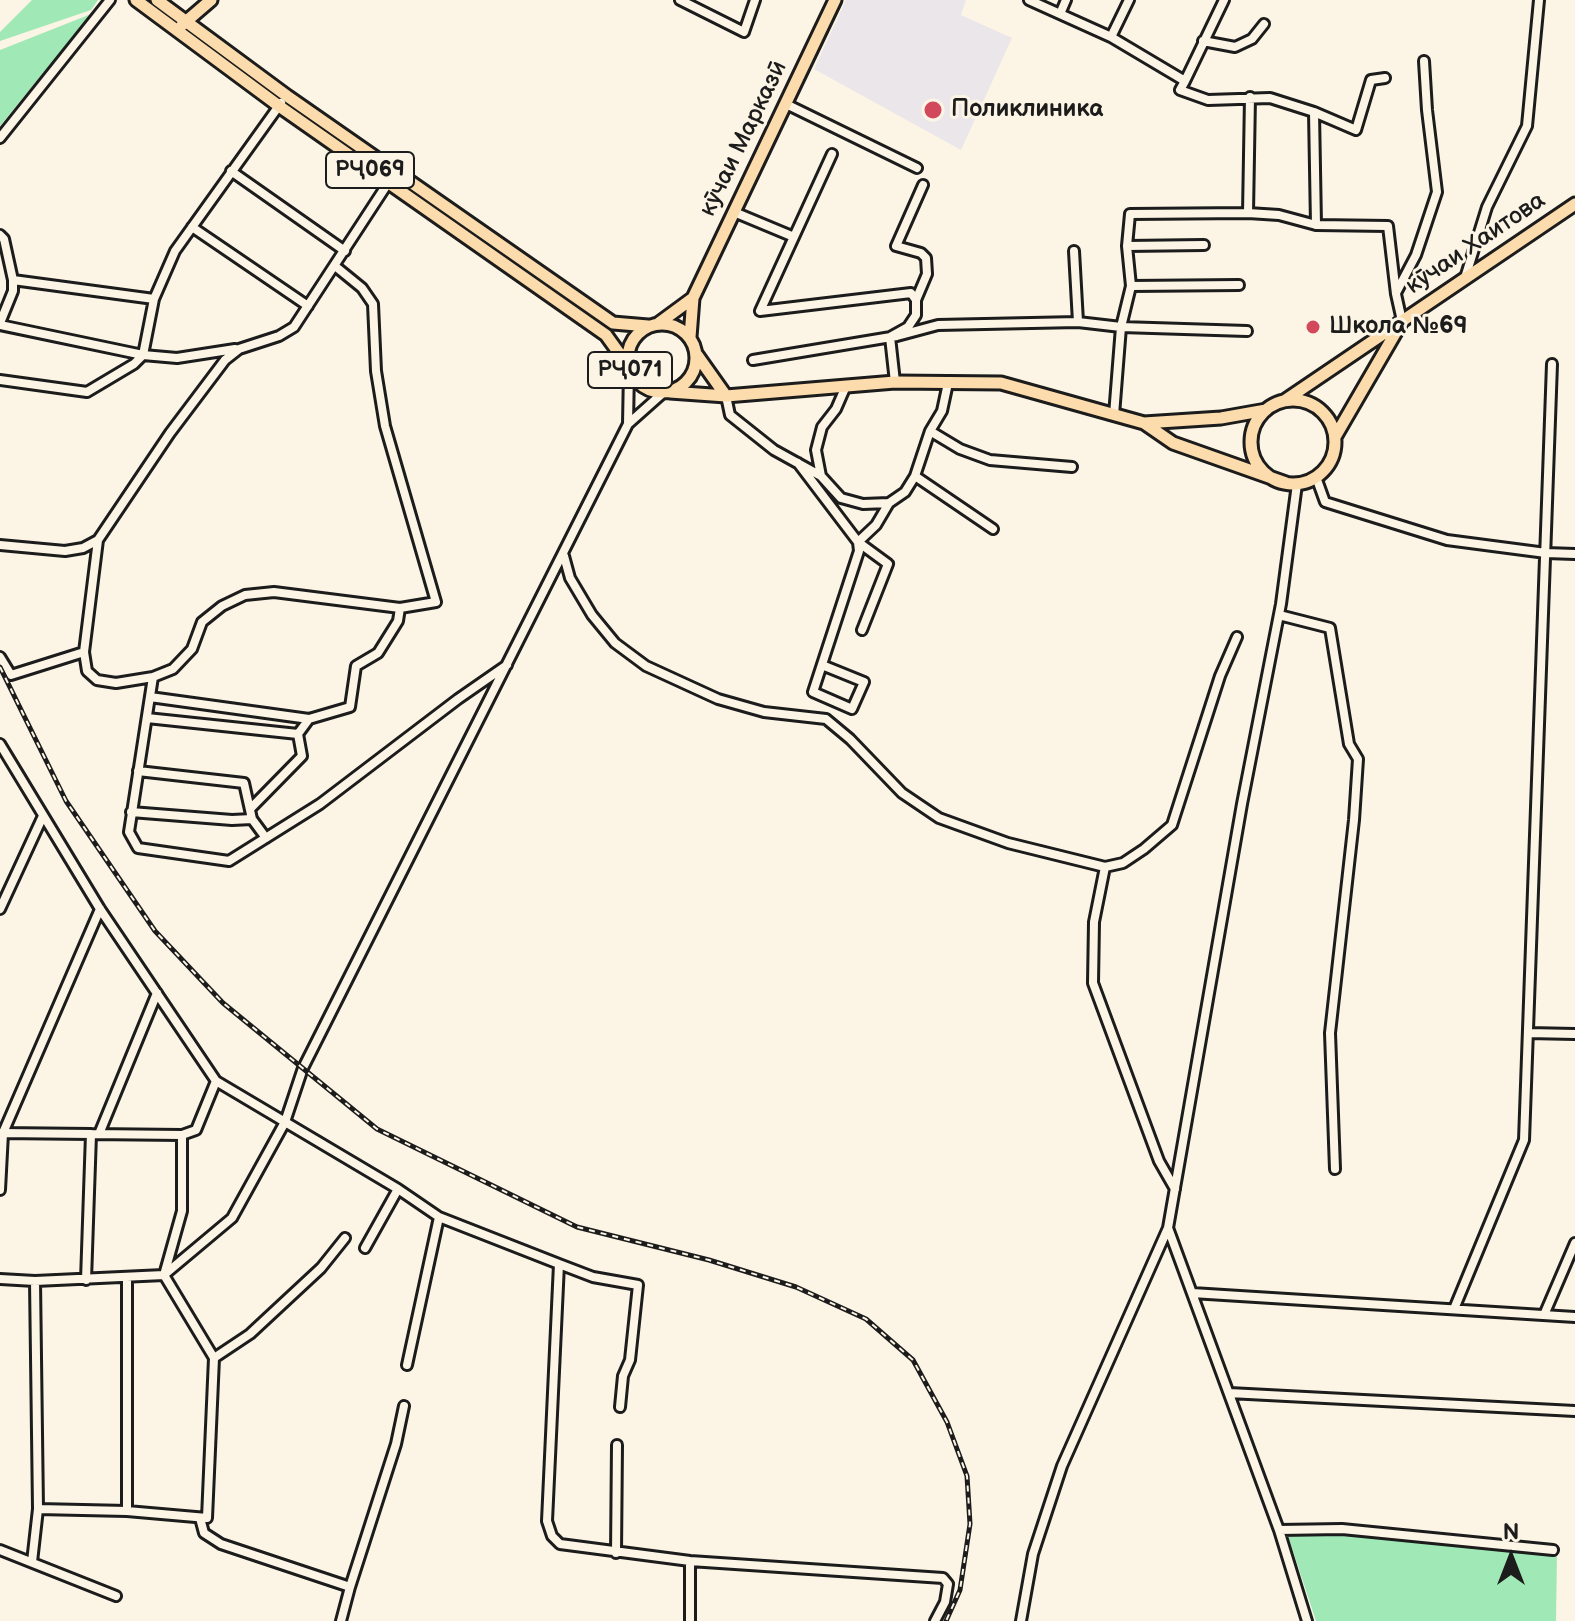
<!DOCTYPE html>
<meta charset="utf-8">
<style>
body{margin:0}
#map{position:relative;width:1575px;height:1621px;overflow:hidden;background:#fcf5e5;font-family:"Balsamiq Sans",sans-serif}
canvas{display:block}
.north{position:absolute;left:1471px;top:1517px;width:80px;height:80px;-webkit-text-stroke:6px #fcf5e5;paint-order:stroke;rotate:0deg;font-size:22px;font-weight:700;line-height:32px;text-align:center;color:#1c1c1c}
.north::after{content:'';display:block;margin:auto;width:28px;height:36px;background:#1c1c1c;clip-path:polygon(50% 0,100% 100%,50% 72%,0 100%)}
</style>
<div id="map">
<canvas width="1575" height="1621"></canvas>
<div class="north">N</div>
</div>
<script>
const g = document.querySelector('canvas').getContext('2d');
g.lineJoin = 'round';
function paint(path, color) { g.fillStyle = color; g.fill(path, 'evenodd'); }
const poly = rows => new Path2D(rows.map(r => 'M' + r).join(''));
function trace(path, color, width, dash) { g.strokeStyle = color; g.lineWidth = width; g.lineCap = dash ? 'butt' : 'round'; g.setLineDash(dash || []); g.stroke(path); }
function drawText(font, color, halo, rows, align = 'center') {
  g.font = font + ' "Balsamiq Sans",sans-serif'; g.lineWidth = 6; g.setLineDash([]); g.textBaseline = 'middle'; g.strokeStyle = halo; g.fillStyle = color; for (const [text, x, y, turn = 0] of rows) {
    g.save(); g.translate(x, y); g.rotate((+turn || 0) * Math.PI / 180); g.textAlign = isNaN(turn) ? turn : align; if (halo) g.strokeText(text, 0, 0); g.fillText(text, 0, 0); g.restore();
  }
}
const built = poly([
 [846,0,966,0,961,15,1012,38,961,150,814,69]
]);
const green = poly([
 [32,0,98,0,91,10,0,41,0,32],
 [91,14,0,126,0,50],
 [1287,1533,1336,1534,1557,1554,1556,1621,1316,1621]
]);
const minor = poly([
 [680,0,744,32,755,0],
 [1029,0,1111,37,1185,81,1180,90,1208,100,1270,98,1314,112,1316,225],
 [1060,14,1066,0],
 [1111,37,1129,0],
 [1203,41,1235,47,1252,39,1264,24],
 [1185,81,1224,0],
 [1250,97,1248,213,1279,215,1316,225,1388,226,1396,294,1402,321],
 [786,104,917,168],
 [1314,112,1356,130,1371,80,1385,78],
 [0,138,110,0],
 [832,154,760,311,911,293,916,300,916,315,908,327,890,337,895,382],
 [231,171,345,251],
 [734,212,794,237],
 [192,227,308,306],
 [0,235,4,239,13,280,13,291,0,323],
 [1127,246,1130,214,1248,213],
 [1074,251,1078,322,1121,327,1131,286,1239,285],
 [1465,278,1487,207,1527,126,1539,0],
 [13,280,154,299],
 [1131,286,1127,246,1204,245],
 [1396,293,1416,255,1437,192,1427,110,1424,61],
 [916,300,927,274,926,258,921,253,896,246,923,185],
 [0,325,143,355,177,358,235,349],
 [753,360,897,336,938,325,1078,322],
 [0,380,87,392,134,364,143,355,154,299,175,251,281,103],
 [948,383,942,411,930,431,960,449,990,460,1072,467],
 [846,386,836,409,822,427,816,450,821,476,841,498,863,504,889,503,905,492,915,476,930,431],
 [726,396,730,415,774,450,821,476],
 [1114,415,1121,327,1247,331],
 [628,424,664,392],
 [798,463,858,542,859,551,813,692,852,709,864,682,822,665],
 [915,476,993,529],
 [1316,477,1325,502,1447,540,1546,553,1575,554],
 [98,540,84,652,87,671,97,680,116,683,153,677,173,669,192,649,202,622,222,606,245,595,274,592,400,608,436,602,385,426,376,371,373,304,362,288,335,266],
 [0,545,65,551,83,548,98,540,170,433,225,360,239,349,279,336,294,327,390,180],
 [564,556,570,578,592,615,615,643,646,666,718,699,764,712,826,719,850,739,902,793,939,818,1008,843,1105,867,1094,922,1093,983,1159,1161,1175,1189],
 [1279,615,1330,628,1349,744,1358,759,1354,820,1330,1033,1335,1169],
 [862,630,888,564,858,542,876,525,889,503],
 [0,657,11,675,84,652],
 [153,677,129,832,138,848,229,861,320,804,458,699,507,665],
 [150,697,309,719],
 [147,718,298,734],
 [0,744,100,909,216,1081,398,1189,365,1248],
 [138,771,244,783,252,819,266,838],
 [250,809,302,756,298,734,309,719,350,707,356,666,378,653,398,621,400,608],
 [131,812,232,820,252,819],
 [1105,867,1123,863,1144,849,1172,825,1220,676,1237,637],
 [0,909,43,816],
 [1528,1033,1575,1034],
 [0,1133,182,1135,196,1130,216,1081],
 [99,1134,157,993],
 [398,1189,439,1217,407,1365],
 [0,1190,3,1133,100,909],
 [439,1217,559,1264,547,1521,552,1536,560,1544,690,1561,943,1578,948,1584,945,1602,935,1621],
 [1168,1228,1279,1530,1307,1621],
 [559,1264,593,1277,638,1285,630,1360,623,1376,620,1407],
 [0,1279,35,1281,164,1275,232,1218,285,1122,303,1068,628,424,629,370],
 [127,1279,127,1511],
 [86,1280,91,1134],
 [1192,1293,1575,1317],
 [1454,1309,1524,1140,1552,364],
 [1544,1315,1575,1243],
 [214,1358,250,1334,321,1268,345,1238],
 [1229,1393,1575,1411],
 [38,1509,127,1511,207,1518,214,1358,164,1275,182,1211,182,1135],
 [200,1518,204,1533,221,1544,350,1587,341,1621],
 [1279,1530,1342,1529,1553,1550],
 [0,1550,116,1596],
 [616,1553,617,1445],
 [690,1561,690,1621],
 [32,1562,38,1509,35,1281],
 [350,1587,396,1444,404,1406],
 [1021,1621,1033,1554,1062,1466,1168,1228,1242,804,1281,604,1297,484]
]);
const major = poly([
 [136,0,279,106,606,335,629,367],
 [157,0,287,96,613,323,648,326],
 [182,25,211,0],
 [659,323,693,298],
 '628 358a34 34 0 1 1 68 0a34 34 0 1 1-68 0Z',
 [690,337,693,298,835,0],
 [697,355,726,396],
 [670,392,726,396,895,382,1001,383,1144,423,1173,443,1286,483],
 '1251 442a42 42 0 1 1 84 0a42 42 0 1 1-84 0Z',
 [1284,401,1575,204],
 [1144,423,1221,418,1266,410],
 [1335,437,1400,325]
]);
const rail = poly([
 [0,667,66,801,155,931,223,1003,377,1129,577,1227,709,1260,796,1287,866,1319,913,1360,947,1422,967,1476,970,1524,960,1590,946,1621]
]);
const markers = [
 [933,110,10,"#d1495b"],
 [1313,327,8,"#d1495b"]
];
const shields = [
 [370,170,88],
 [630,370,84]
];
const shieldNames = [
 ["РҶ069",370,170],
 ["РҶ071",630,370]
];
const poiNames = [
 ["Поликлиника",951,110],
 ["Школа №69",1329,327]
];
const streetNames = [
 ["кӯчаи Марказӣ",744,139,-64],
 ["кӯчаи Хаитова",1476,244,-34]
];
paint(built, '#eae6ea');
paint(green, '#a0e9b7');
trace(minor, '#1c1c1c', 14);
trace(major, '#1c1c1c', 17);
trace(minor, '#fcf5e5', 8);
trace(major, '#fcdcac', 11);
trace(rail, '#1c1c1c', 5);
trace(rail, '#fcf5e5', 2, [6]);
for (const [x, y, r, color] of markers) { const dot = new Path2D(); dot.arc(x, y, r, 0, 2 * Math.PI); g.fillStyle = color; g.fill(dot); trace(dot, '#fcf5e5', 3); }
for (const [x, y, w] of shields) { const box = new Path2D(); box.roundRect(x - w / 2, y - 18, w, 36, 6); g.fillStyle = '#fcf5e5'; g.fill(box); trace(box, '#1c1c1c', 2); }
drawText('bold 22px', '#1c1c1c', null, shieldNames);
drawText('bold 24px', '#1c1c1c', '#fcf5e5', poiNames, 'left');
drawText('24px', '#1c1c1c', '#fcf5e5', streetNames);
</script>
